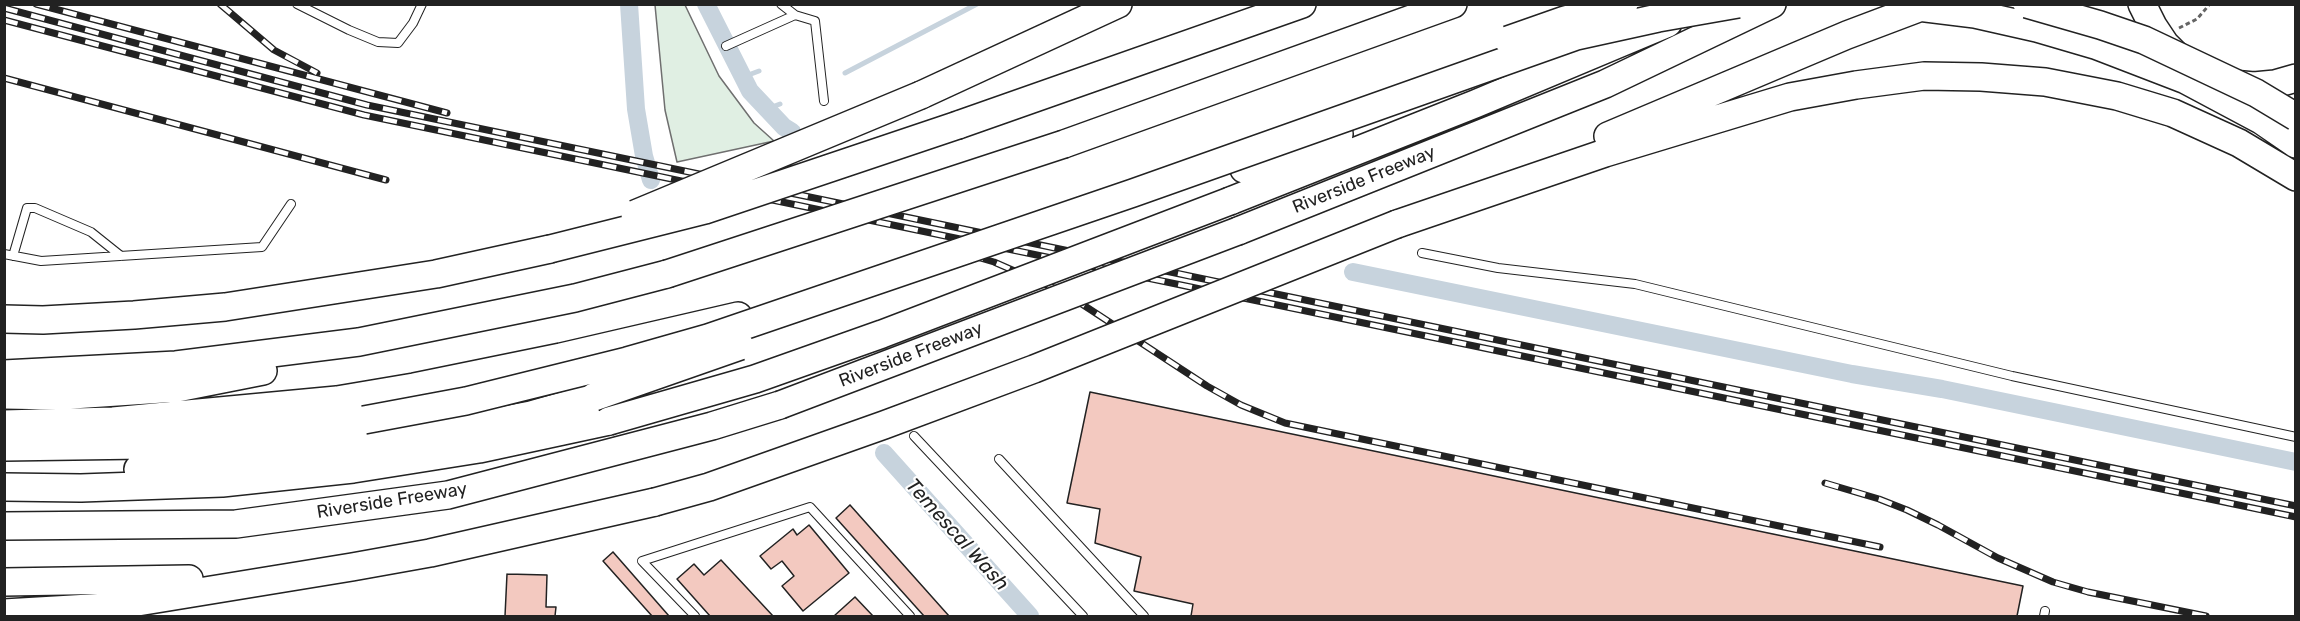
<!DOCTYPE html>
<style>
body{margin:0}
#map{position:relative;width:2300px;height:621px;overflow:hidden;background:#fff;font-family:Rubik,sans-serif}
canvas{display:block}
.frame{position:absolute;inset:0;border:6px solid #222;pointer-events:none}
</style>
<div id="map">
<canvas width="2300" height="621"></canvas>
<div class="frame"></div>
</div>
<script>
const g = document.querySelector('canvas').getContext('2d');
g.lineJoin = 'round';
function paint(path, color) { g.fillStyle = color; g.fill(path, 'evenodd'); }
const poly = rows => new Path2D(rows.map(r => 'M' + r).join(''));
function trace(path, color, width, dash) { g.strokeStyle = color; g.lineWidth = width; g.lineCap = dash ? 'butt' : 'round'; g.setLineDash(dash || []); g.stroke(path); }
function drawText(font, color, halo, rows, align = 'center') {
  g.font = font + ' Rubik,sans-serif'; g.lineWidth = 4.5; g.setLineDash([]); g.textBaseline = 'middle'; g.strokeStyle = halo; g.fillStyle = color; for (const [text, x, y, turn = 0] of rows) {
    g.save(); g.translate(x, y); g.rotate((+turn || 0) * Math.PI / 180); g.textAlign = isNaN(turn) ? turn : align; if (halo) g.strokeText(text, 0, 0); g.fillText(text, 0, 0); g.restore();
  }
}
const green = poly([
 [655,5,685,5,719,76,754,123,774,141,677,162,665,110,655,5]
]);
const stream = poly([
 [845,73,977,4],
 [743,77,759,71],
 [767,109,780,104]
]);
const canal = poly([
 [629,4,636,109,644,156,651,180],
 [706,4,750,91,784,127,792,132],
 [1353,272,1852,374,1942,389,2296,462],
 [884,453,1030,616]
]);
const building = poly([
 [1090,392,2023,586,2017,616,1191,616,1193,604,1134,591,1141,557,1095,543,1100,509,1067,503,1090,392],
 [850,505,949,616,924,616,836,518,850,505],
 [809,525,849,573,803,611,782,586,794,576,782,561,771,569,760,556,793,529,797,535,809,525],
 [613,552,669,616,652,616,603,561,613,552],
 [721,560,773,616,710,616,677,579,694,564,704,575,721,560],
 [507,574,547,575,546,607,556,607,555,616,505,616,507,574],
 [855,597,873,616,834,616,855,597]
]);
const path = poly([
 [2179,28,2197,19,2210,4]
]);
const lane = poly([
 [297,4,349,30,378,42,398,43,413,23,422,4],
 [781,4,795,15,815,21,824,101],
 [726,46,795,15],
 [1422,253,1498,268,1635,284,2012,376,2296,437],
 [4,254,41,261,262,247,291,204],
 [13,256,27,208,35,208,91,232,121,256],
 [914,436,1083,616],
 [999,459,1144,616],
 [695,616,642,561,810,507,910,616],
 [2044,616,2045,611]
]);
const highway = poly([
 [2142,4,2153,26,2165,44,2179,58],
 [1910,6,1975,14,2037,28,2095,45,2186,80,2261,120,2296,144],
 [1609,27,1647,4],
 [2232,84,2254,86,2275,84,2296,78],
 [921,95,1118,4],
 [958,125,1302,4],
 [1608,136,1847,35,1929,4],
 [1064,144,1453,4],
 [1244,169,1339,134],
 [1230,201,1475,104,1668,23],
 [1397,224,1605,153,1790,97,1856,85,1924,76,1981,77,2045,82,2117,96,2173,113,2239,143,2296,177],
 [1238,231,1605,84,1772,4],
 [4,319,43,320,134,315,225,307,436,274,550,249],
 [4,374,176,365,359,342,575,298,667,274],
 [4,395,57,396,177,388,263,371],
 [4,424,113,421,337,400,414,387,561,357,738,316],
 [4,447,143,445,255,434,364,420],
 [138,469,284,455,426,435,531,415,594,397],
 [4,487,81,488,222,483,353,469,479,449,609,421],
 [4,526,236,524,448,495,712,426,780,405],
 [4,582,189,579],
 [4,613,107,607,352,567,430,553,655,502]
]);
const rail = poly([
 [36,4,447,113],
 [220,4,274,50,317,73],
 [4,8,367,105,2296,506],
 [4,20,364,115,2296,517],
 [4,78,386,180],
 [943,247,994,262,1065,293,1207,386,1241,405,1285,423,1880,547],
 [1825,483,1879,499,1907,510,1938,525,1998,558,2053,582,2088,592,2206,616]
]);
const highwayBridge = poly([
 [2027,4,2100,25,2144,40,2256,93,2296,117],
 [1508,40,1565,20,1624,4],
 [635,214,921,95],
 [550,249,705,210,958,125],
 [667,274,1064,144],
 [594,397,740,346],
 [780,405,1238,231],
 [364,420,466,401,627,361,708,338,1133,193,1576,36,1658,18,1738,4],
 [609,421,755,379,882,334,1230,201],
 [655,502,709,487,884,425,1034,369,1397,224]
]);
const streetNames = [
 ["Riverside Freeway",1364,180,-22],
 ["Riverside Freeway",911,355,-21],
 ["Riverside Freeway",392,501,-9]
];
const waterNames = [
 ["Temescal Wash",957,535,48]
];
paint(green, '#e0efe3');
trace(green, '#6f6f6f', 1.5);
trace(stream, '#c7d3dd', 5);
trace(canal, '#c7d3dd', 18);
paint(building, '#f3c9c0');
trace(building, '#222', 1.5);
trace(lane, '#222', 10);
trace(highway, '#222', 30);
trace(path, '#646464', 3, [4.5, 3]);
trace(lane, '#fff', 8);
trace(highway, '#fff', 27);
trace(rail, '#222', 7);
trace(rail, '#fff', 4.5, [14]);
trace(highwayBridge, '#222', 30, []);
trace(highwayBridge, '#fff', 27);
drawText('18px', '#222', '#fff', streetNames);
drawText('italic 20px', '#222', '#fff', waterNames);
</script>
